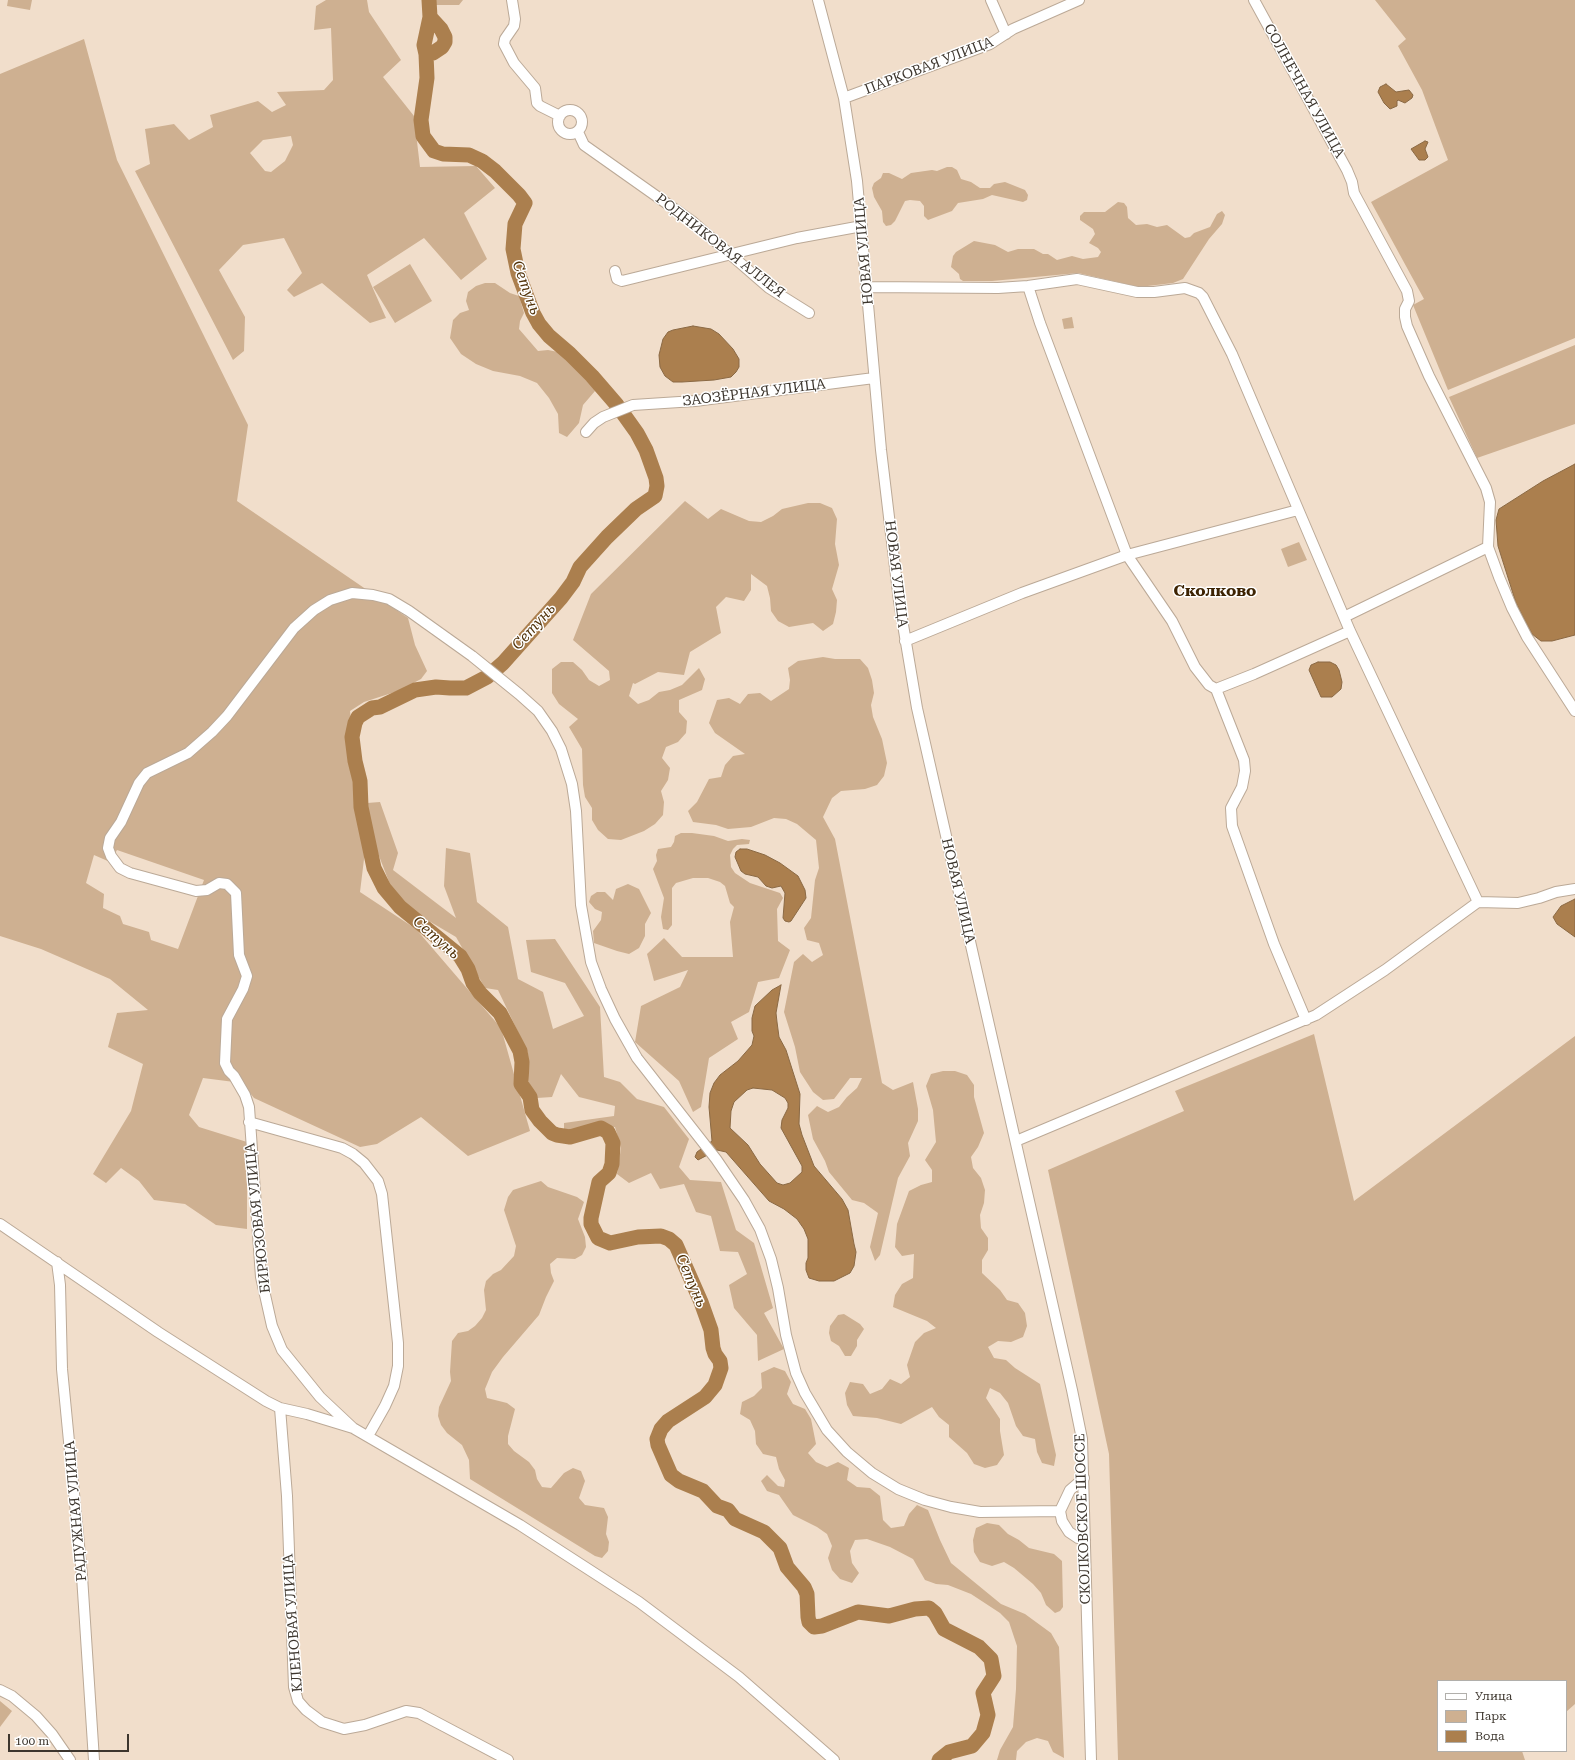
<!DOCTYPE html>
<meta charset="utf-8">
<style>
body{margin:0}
#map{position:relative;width:1575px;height:1760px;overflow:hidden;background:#f1decb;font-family:"Roboto Serif",serif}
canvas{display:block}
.legend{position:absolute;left:1437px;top:1680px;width:130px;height:72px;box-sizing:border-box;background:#fff;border:1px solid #b1afab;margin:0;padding:5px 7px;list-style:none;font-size:12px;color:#3d362e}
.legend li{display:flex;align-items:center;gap:8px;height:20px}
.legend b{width:20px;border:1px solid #b1afab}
.scale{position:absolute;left:8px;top:1734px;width:121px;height:18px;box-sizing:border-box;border:2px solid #3d362e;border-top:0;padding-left:5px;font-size:12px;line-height:14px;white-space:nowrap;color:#3d362e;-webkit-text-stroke:3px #fff;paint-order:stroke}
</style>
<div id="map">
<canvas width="1575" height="1760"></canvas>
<ul class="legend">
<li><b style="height:5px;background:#fff"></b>Улица</li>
<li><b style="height:11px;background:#ceb091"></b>Парк</li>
<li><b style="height:11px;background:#ab7f4e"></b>Вода</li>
</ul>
<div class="scale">100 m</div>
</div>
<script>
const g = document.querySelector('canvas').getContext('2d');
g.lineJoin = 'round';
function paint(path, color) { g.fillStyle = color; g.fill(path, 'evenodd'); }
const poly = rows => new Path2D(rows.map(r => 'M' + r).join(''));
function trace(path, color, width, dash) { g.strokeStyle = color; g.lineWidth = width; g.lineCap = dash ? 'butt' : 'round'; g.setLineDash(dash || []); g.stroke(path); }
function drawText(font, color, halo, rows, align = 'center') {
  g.font = font + ' "Roboto Serif",serif'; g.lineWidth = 3; g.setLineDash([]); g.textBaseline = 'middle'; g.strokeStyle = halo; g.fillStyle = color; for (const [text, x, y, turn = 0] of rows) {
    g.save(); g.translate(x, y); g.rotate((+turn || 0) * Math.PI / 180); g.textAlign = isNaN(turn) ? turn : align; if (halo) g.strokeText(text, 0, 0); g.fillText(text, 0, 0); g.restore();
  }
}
const green = poly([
 [8,0,32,0,30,10,7,6],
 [326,0,367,0,369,12,401,60,383,77,414,116,420,167,476,166,495,188,464,213,487,259,461,280,424,238,367,275,386,318,370,323,322,283,294,297,287,290,302,273,284,238,243,245,219,270,245,317,244,351,233,360,135,171,150,164,145,129,174,124,189,140,213,127,210,115,258,101,272,112,286,105,277,92,324,90,333,80,331,28,314,30,316,6],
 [291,136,293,145,285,161,271,172,265,171,250,153,263,140],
 [428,0,463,0,459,5,431,5],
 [1375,0,1575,0,1575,338,1448,390,1413,305,1424,299,1371,202,1448,160,1422,90,1398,46,1406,39],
 [84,39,117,160,248,425,237,501,408,618,415,645,427,671,421,679,398,691,364,702,350,711,365,851,360,892,416,929,501,1028,530,1131,468,1156,421,1117,377,1144,360,1147,254,1098,242,1083,203,1078,189,1115,199,1127,247,1142,247,1229,216,1225,185,1204,154,1200,139,1181,121,1168,106,1183,93,1174,131,1111,143,1064,108,1047,117,1013,148,1010,110,979,41,949,0,936,0,74],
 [117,850,204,880,178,949,151,940,149,932,123,924,120,916,103,908,104,894,86,883,94,855,110,862],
 [947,167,952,167,957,170,961,179,971,182,980,188,990,188,994,184,1005,182,1025,190,1028,195,1027,200,1023,202,992,195,983,199,958,203,952,211,928,220,924,216,924,206,920,201,910,200,905,201,895,221,891,225,886,226,883,222,882,211,874,197,872,188,874,183,881,178,883,173,889,173,902,179,911,173,932,170,937,171],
 [1118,202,1124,203,1127,207,1128,218,1136,225,1147,224,1157,227,1167,225,1185,238,1190,237,1194,233,1210,227,1217,214,1222,211,1225,215,1222,224,1209,239,1183,279,1173,283,1139,287,1078,273,992,281,963,281,960,279,959,274,951,267,953,256,956,252,974,241,995,245,1008,252,1018,249,1034,249,1043,254,1048,254,1057,260,1072,256,1083,259,1098,257,1101,252,1098,248,1089,243,1095,234,1093,229,1080,220,1080,216,1084,212,1105,212],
 [410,264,432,301,395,323,373,287],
 [485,283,495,283,510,293,519,296,524,313,520,321,519,329,538,351,548,350,558,352,566,357,593,383,595,391,583,405,579,423,567,437,559,433,558,414,549,398,537,383,520,376,493,371,476,364,461,354,450,338,453,320,460,313,469,310,466,301,468,292,476,286],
 [1072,317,1074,328,1064,329,1062,319],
 [1575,345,1575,424,1477,458,1449,397],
 [685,501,708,519,721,509,749,521,761,522,773,516,782,509,808,503,820,503,832,508,837,519,835,544,839,565,832,589,837,600,836,612,833,624,823,631,813,623,789,627,778,621,771,611,770,598,767,586,751,574,751,590,744,601,726,597,716,607,721,633,690,652,684,675,658,672,635,684,633,683,629,696,638,704,649,700,659,692,670,690,682,685,699,668,705,679,702,690,679,700,679,712,687,721,686,733,678,742,666,747,662,758,670,768,668,780,661,791,664,802,663,815,655,824,644,831,621,840,608,839,598,830,592,820,592,808,585,797,583,785,582,749,569,727,578,719,559,704,552,693,552,669,561,662,573,662,582,670,589,680,599,686,610,680,609,671,573,640,591,594],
 [1299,542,1307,560,1288,567,1281,549],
 [823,657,835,659,860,659,868,668,872,680,874,693,871,705,873,717,882,739,887,763,884,776,877,785,865,789,841,791,832,798,823,817,835,839,882,1083,893,1090,913,1082,918,1109,918,1121,908,1143,910,1156,898,1178,880,1255,875,1261,870,1247,878,1213,864,1203,852,1200,829,1172,825,1161,813,1139,808,1115,817,1106,828,1112,839,1107,847,1097,857,1088,862,1078,850,1078,834,1099,823,1100,813,1092,800,1072,795,1047,784,1012,794,962,803,954,812,962,823,955,819,943,807,940,804,928,811,918,815,880,819,868,816,840,797,824,786,819,774,818,751,827,728,829,716,825,693,822,688,811,697,802,709,779,721,777,725,765,733,756,745,754,715,733,709,723,717,700,729,698,740,704,748,694,760,693,771,701,789,689,790,680,788,668,798,661],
 [380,802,398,853,393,870,456,918,444,886,446,848,470,853,477,902,508,927,518,979,543,992,553,1029,584,1016,565,983,531,972,526,940,555,939,600,1007,604,1077,620,1082,637,1099,664,1107,689,1139,679,1167,690,1180,721,1182,736,1230,754,1243,773,1308,764,1313,784,1349,758,1361,757,1335,734,1308,729,1285,747,1274,738,1252,720,1251,711,1216,696,1212,684,1184,660,1189,651,1173,629,1183,617,1174,621,1148,615,1127,564,1133,564,1123,614,1116,615,1106,579,1097,561,1074,552,1097,537,1098,529,1083,528,1053,498,990,485,988,456,937,412,911,391,887,374,843,367,803],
 [681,833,692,833,714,836,728,841,742,839,750,840,749,844,737,845,733,849,730,855,731,867,735,873,750,883,780,893,783,898,777,909,778,941,790,950,779,978,758,982,749,1012,731,1022,738,1039,709,1058,701,1107,693,1112,679,1081,635,1042,641,1006,680,987,688,970,654,981,647,954,664,938,682,957,733,957,730,922,734,907,730,903,725,886,720,882,708,878,693,878,676,883,672,888,672,925,668,930,663,929,661,917,664,898,653,869,657,861,656,855,658,849,671,847,674,842,675,836],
 [628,884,639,889,651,913,645,924,645,936,639,948,629,954,617,951,594,943,593,931,601,920,602,912,595,909,589,902,591,896,597,892,605,892,613,900,616,889],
 [1314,1034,1354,1201,1575,1036,1575,1704,1566,1712,1566,1681,1438,1681,1438,1751,1522,1751,1525,1760,1118,1760,1109,1454,1048,1170,1184,1111,1175,1091],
 [943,1071,955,1071,967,1075,974,1085,974,1097,984,1133,978,1147,971,1157,973,1168,981,1178,985,1190,984,1203,980,1215,981,1228,988,1238,988,1250,982,1260,982,1273,1000,1290,1007,1300,1018,1303,1025,1313,1027,1326,1023,1337,1011,1342,998,1341,988,1347,994,1358,1006,1360,1015,1368,1040,1384,1056,1455,1054,1466,1042,1463,1037,1452,1035,1439,1023,1436,1016,1426,1008,1403,1000,1393,990,1388,986,1398,1000,1419,1000,1431,1004,1455,997,1465,985,1468,974,1464,967,1453,949,1437,949,1425,939,1417,932,1407,901,1424,877,1418,853,1416,847,1405,845,1393,850,1382,863,1384,870,1394,882,1389,890,1379,901,1384,910,1377,907,1365,915,1342,924,1333,936,1328,927,1321,893,1307,895,1295,902,1284,913,1278,914,1254,902,1256,895,1247,897,1224,909,1191,921,1185,932,1182,932,1170,925,1160,936,1142,933,1110,926,1086,931,1074],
 [541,1181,548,1187,577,1197,584,1202,578,1219,585,1237,586,1247,582,1255,575,1259,557,1258,550,1264,551,1273,554,1281,546,1297,539,1315,503,1357,492,1372,485,1389,487,1398,507,1403,515,1409,508,1436,508,1444,514,1451,529,1462,535,1470,537,1479,542,1487,551,1488,564,1473,573,1468,581,1471,585,1481,579,1498,585,1505,604,1508,608,1517,606,1534,609,1542,608,1551,602,1558,595,1556,470,1479,469,1460,462,1445,447,1433,441,1425,438,1416,439,1407,451,1381,450,1372,452,1341,458,1333,468,1331,475,1326,482,1318,486,1310,484,1290,486,1281,493,1274,501,1270,514,1256,516,1246,504,1210,508,1197,513,1190],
 [844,1314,860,1324,864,1329,857,1340,857,1346,851,1356,845,1356,839,1346,831,1341,829,1333,830,1326,838,1315],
 [774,1367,785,1371,791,1382,787,1394,793,1404,805,1409,811,1419,816,1444,808,1453,816,1462,827,1467,838,1462,849,1468,847,1480,857,1487,870,1488,880,1496,883,1520,891,1528,904,1526,909,1514,917,1505,928,1510,940,1540,951,1563,1001,1604,1025,1614,1051,1633,1059,1647,1064,1758,1053,1752,1048,1741,1037,1738,1026,1742,1017,1751,1016,1760,997,1760,1000,1750,1013,1727,1016,1689,1017,1646,1009,1622,1000,1613,971,1594,948,1585,936,1584,925,1580,913,1559,890,1547,867,1539,855,1540,850,1551,852,1563,859,1573,852,1583,840,1579,832,1570,828,1558,832,1546,827,1534,817,1527,793,1515,779,1495,767,1491,761,1481,767,1475,778,1486,784,1487,785,1480,779,1469,776,1457,763,1454,756,1444,755,1431,750,1420,740,1414,742,1402,754,1396,762,1388,761,1373],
 [987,1523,999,1525,1008,1534,1019,1540,1029,1548,1054,1554,1062,1561,1063,1607,1060,1611,1055,1613,1046,1605,1041,1593,1033,1584,1014,1568,1004,1562,992,1566,980,1562,974,1552,973,1540,976,1528],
 [0,1701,12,1711,0,1727]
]);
const water = poly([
 [1386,84,1396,92,1409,90,1413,95,1412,98,1405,103,1398,100,1397,101,1397,106,1390,109,1384,103,1378,92,1380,87,1386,84],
 [1425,141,1428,142,1425,149,1428,157,1425,160,1419,160,1411,149,1425,141],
 [693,326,711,329,719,334,733,349,739,359,739,367,736,372,731,377,714,380,682,382,673,382,665,376,660,367,659,355,663,339,668,332,673,330,693,326],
 [1575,464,1575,635,1552,641,1541,641,1532,634,1516,603,1498,546,1496,520,1499,509,1543,481,1575,464],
 [1318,662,1330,662,1336,665,1339,670,1342,682,1341,689,1332,697,1321,697,1309,670,1311,665,1318,662],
 [740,849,747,849,765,855,780,863,798,876,805,890,806,898,791,921,789,922,785,921,783,918,785,893,781,886,772,888,766,886,758,877,745,874,741,871,735,857,736,852,740,849],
 [1575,899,1575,937,1557,924,1553,917,1561,906,1575,899],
 [781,985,776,1013,777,1022,779,1037,786,1050,800,1094,799,1124,802,1135,814,1166,842,1199,848,1210,854,1244,856,1252,854,1266,850,1273,834,1281,819,1281,809,1278,806,1270,806,1263,808,1258,808,1239,804,1229,797,1219,784,1209,769,1201,726,1152,717,1150,698,1160,695,1157,697,1152,712,1141,709,1107,710,1093,714,1083,720,1075,738,1061,752,1045,754,1036,752,1031,752,1018,755,1006,772,990,781,985],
 [753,1088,772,1090,785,1098,788,1103,788,1108,782,1120,781,1128,802,1166,802,1172,790,1183,783,1185,777,1183,760,1164,748,1145,730,1128,731,1111,734,1102,747,1090,753,1088]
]);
const river = poly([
 [429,0,430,17,424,45,426,54,427,78,421,120,423,136,434,151,443,154,469,155,482,161,495,171,519,195,525,203,515,224,513,249,518,273,533,313,539,324,549,336,570,354,592,376,617,405,637,433,646,450,656,478,657,486,655,496,636,509,607,537,580,567,573,582,561,598,503,663,487,677,466,688,450,688,436,687,415,690,380,707,372,708,358,717,355,723,352,737,355,761,360,781,361,807,374,868,384,888,400,907,460,956,468,969,473,983,480,993,500,1013,520,1051,522,1062,521,1084,530,1097,532,1110,540,1121,552,1133,557,1135,570,1137,601,1128,608,1132,613,1143,612,1164,609,1173,599,1182,591,1218,591,1224,598,1238,610,1243,638,1237,661,1236,669,1239,676,1245,701,1302,711,1330,713,1348,715,1354,720,1361,721,1368,715,1385,705,1397,668,1421,661,1429,657,1439,658,1445,671,1475,679,1481,703,1491,717,1506,728,1510,735,1519,764,1532,780,1548,787,1567,804,1587,807,1594,808,1617,809,1622,814,1627,822,1626,858,1612,889,1616,915,1609,929,1608,935,1613,944,1629,979,1647,991,1659,994,1676,983,1693,988,1715,983,1733,972,1746,949,1752,939,1760],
 [426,54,433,53,442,47,445,42,445,37,441,29,430,17]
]);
const minor = poly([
 [512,0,515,19,514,26,505,39,504,44,514,63,535,88,537,103,540,106,560,116],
 [818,0,844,98,857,181,881,450,899,601,917,708,1072,1390,1082,1439,1091,1760],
 [991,0,1006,34],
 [1254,0,1347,170,1352,182,1354,193,1407,291,1409,301,1405,309,1405,317,1407,326,1429,376,1486,488,1490,502,1488,547,1499,577,1512,608,1527,637,1575,711],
 [844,98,990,44,1013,29,1079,0],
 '558 122a12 12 0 1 1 24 0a12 12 0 1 1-24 0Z',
 [578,132,584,145,693,222,769,288,809,313],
 [615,271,617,279,622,281,797,238,862,226],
 [1028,286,1040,323,1127,555,1172,621,1195,667,1209,685,1216,689],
 [867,287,998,288,1028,286,1077,279,1137,292,1154,292,1185,288,1199,293,1203,297,1232,354,1350,631,1478,902],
 [586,432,594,423,603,417,633,405,695,401,874,378],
 [1344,617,1488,547],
 [905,641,1022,593,1127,555,1298,510],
 [1306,1020,1274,944,1232,826,1231,808,1242,787,1245,771,1244,760,1216,689,1254,674,1350,631],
 [249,1122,342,1148,353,1154,364,1163,378,1181,382,1194,398,1343,398,1366,394,1386,385,1406,368,1436],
 [1016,1141,1316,1015,1385,970,1478,902,1518,903,1539,898,1556,892,1575,889],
 [0,1224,158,1332,266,1401,280,1408,307,1414,353,1428,520,1525,639,1602,739,1677,834,1760],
 [57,1262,60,1285,62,1369,82,1576,94,1760],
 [280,1408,287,1496,294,1687,298,1701,306,1710,322,1722,344,1729,365,1725,406,1711,419,1713,508,1760],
 [353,1428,320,1397,282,1350,272,1326,261,1277,249,1107,245,1095,234,1076,229,1071,225,1063,227,1019,243,989,247,976,239,955,236,893,227,884,219,883,207,890,196,891,130,873,120,868,111,856,108,848,110,838,121,822,139,783,147,773,188,753,212,732,227,716,294,628,314,610,330,600,352,593,373,595,389,599,409,611,472,656,519,694,538,711,552,731,561,749,572,784,576,811,581,905,591,962,601,989,615,1019,637,1058,716,1159,744,1200,760,1229,771,1259,778,1288,786,1335,796,1373,805,1393,827,1430,847,1452,872,1473,898,1489,925,1500,951,1507,980,1512,1060,1511],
 [1084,1478,1070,1490,1060,1511,1062,1521,1069,1532,1078,1538,1085,1540],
 [0,1690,12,1696,36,1716,52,1734,70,1760]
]);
const streetNames = [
 ["ПАРКОВАЯ УЛИЦА",929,66,-21],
 ["СОЛНЕЧНАЯ УЛИЦА",1304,91,61],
 ["РОДНИКОВАЯ АЛЛЕЯ",720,246,38],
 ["НОВАЯ УЛИЦА",864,251,-95],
 ["ЗАОЗЁРНАЯ УЛИЦА",754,393,-7],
 ["НОВАЯ УЛИЦА",896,574,83],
 ["НОВАЯ УЛИЦА",958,891,77],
 ["БИРЮЗОВАЯ УЛИЦА",258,1218,-96],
 ["РАДУЖНАЯ УЛИЦА",76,1511,-95],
 ["СКОЛКОВСКОЕ ШОССЕ",1083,1519,-92],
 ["КЛЕНОВАЯ УЛИЦА",293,1623,-94]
];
const waterNames = [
 ["Сетунь",526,288,70],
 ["Сетунь",534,627,-48],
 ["Сетунь",436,938,41],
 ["Сетунь",691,1281,67]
];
const quarterNames = [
 ["Сколково",1215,591]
];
paint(green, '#ceb091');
paint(water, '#ab7f4e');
trace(water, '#8a6944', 1);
trace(river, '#ab7f4e', 15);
trace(minor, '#bba997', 12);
trace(minor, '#fff', 10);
drawText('14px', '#3d362e', '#fff', streetNames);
drawText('italic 15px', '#52330a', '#fff', waterNames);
drawText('bold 16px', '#3d2302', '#fff', quarterNames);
</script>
